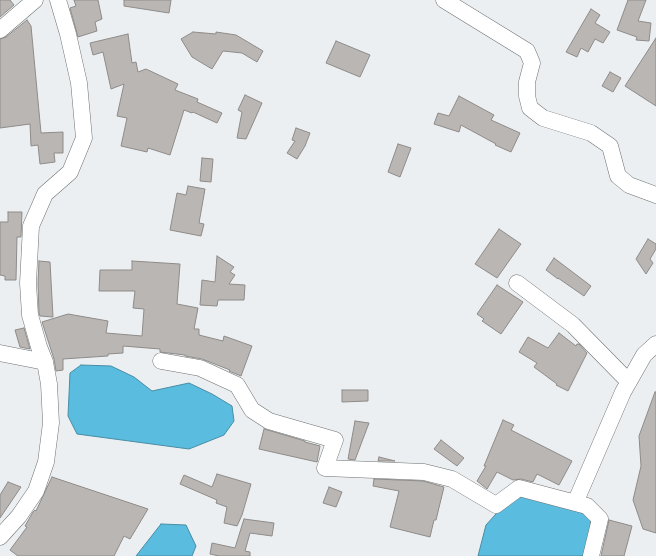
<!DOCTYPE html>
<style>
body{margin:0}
canvas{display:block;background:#ebeff1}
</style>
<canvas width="656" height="556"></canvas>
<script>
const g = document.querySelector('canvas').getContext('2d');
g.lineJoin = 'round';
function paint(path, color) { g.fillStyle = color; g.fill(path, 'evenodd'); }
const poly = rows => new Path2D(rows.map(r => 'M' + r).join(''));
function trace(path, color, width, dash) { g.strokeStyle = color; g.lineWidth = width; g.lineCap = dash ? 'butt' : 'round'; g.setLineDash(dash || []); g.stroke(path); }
const water = poly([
 [81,365,111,366,134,377,152,391,189,383,212,394,232,406,234,421,224,435,189,449,77,434,68,416,70,373,81,365],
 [514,494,590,513,591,527,586,556,478,556,486,525,514,494],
 [161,524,186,525,196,546,192,556,136,556,161,524]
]);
const building = poly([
 [0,0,10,0,14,5,0,17,0,0],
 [74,0,98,0,102,19,95,22,97,31,78,37,70,8,76,6,74,0],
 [124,0,171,0,169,13,124,6,124,0],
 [628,0,646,0,638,21,651,23,649,41,636,40,637,37,617,30,628,0],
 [591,9,600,15,595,23,610,32,603,43,595,39,588,52,581,48,577,57,566,52,591,9],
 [27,20,31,26,41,133,63,132,63,153,54,153,55,162,40,164,38,145,31,146,30,124,0,128,0,39,6,37,27,20],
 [193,32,216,34,216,32,236,35,263,51,257,62,242,53,223,51,212,69,192,57,181,39,193,32],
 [128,34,132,63,136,62,138,72,146,69,178,84,175,90,198,99,197,102,222,113,217,123,193,112,192,113,184,110,170,155,148,148,147,152,121,146,127,118,117,116,124,84,111,89,103,52,93,55,90,43,128,34],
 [656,38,656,106,625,86,656,38],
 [336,41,370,55,360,77,326,63,336,41],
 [610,72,621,78,613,92,602,86,610,72],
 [245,95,262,103,246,139,237,138,242,112,238,110,245,95],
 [459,96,494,115,491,120,520,133,511,152,495,145,496,144,461,125,459,132,434,124,438,113,449,116,459,96],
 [296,128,310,133,305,146,297,159,287,153,295,141,292,140,296,128],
 [398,144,411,148,400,177,388,172,398,144],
 [202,158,213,159,211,182,200,181,202,158],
 [188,186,205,189,199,223,204,224,201,236,170,230,177,193,186,195,188,186],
 [8,212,22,212,21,237,17,237,16,280,5,280,5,276,0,275,0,222,8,222,8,212],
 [499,229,521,244,497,278,475,264,499,229],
 [648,239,656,244,656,249,650,259,653,263,646,274,636,259,648,239],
 [217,256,234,267,230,272,235,275,229,284,245,285,244,300,218,300,217,306,200,305,202,280,215,282,217,256],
 [554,258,591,286,584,296,558,278,558,279,546,270,554,258],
 [39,261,50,262,53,317,40,316,39,313,38,283,39,261],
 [132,261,180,264,177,304,198,308,194,329,199,329,199,335,223,341,224,336,252,346,241,376,229,371,230,370,202,359,185,356,185,355,160,352,160,349,123,346,123,353,108,354,108,356,63,359,63,370,56,371,54,359,42,322,68,314,108,321,106,333,142,336,144,309,133,308,135,291,99,291,100,270,132,270,132,261],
 [497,285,523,302,501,334,482,321,484,319,477,314,497,285],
 [24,328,30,349,20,347,15,330,24,328],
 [559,333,576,346,577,344,579,344,587,353,568,391,556,385,557,384,534,367,537,363,519,352,528,337,548,348,559,333],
 [342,390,368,390,368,401,342,402,342,390],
 [655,392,656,392,656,533,643,529,633,500,641,466,639,436,655,392],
 [503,420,514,425,511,430,572,461,559,485,537,474,533,482,521,479,513,480,497,472,487,489,477,481,486,466,484,466,503,420],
 [355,421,369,423,355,460,348,459,355,421],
 [264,429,305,441,305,442,320,446,317,462,259,449,264,429],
 [441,440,464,458,457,466,434,449,441,440],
 [379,457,395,461,378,461,379,457],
 [217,474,251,484,242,515,237,526,224,523,227,507,216,503,217,500,180,484,184,475,212,487,217,474],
 [52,477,148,509,130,539,124,536,114,556,18,556,10,550,27,527,25,526,33,512,35,510,36,511,52,477],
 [374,479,423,481,444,487,436,520,434,520,430,537,390,527,399,491,373,486,374,479],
 [8,482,21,487,0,518,0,495,8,482],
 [329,487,342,492,336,507,323,503,329,487],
 [244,519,274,523,272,536,250,533,245,551,250,552,250,556,219,556,210,554,212,543,235,548,244,519],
 [609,520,632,526,624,556,601,556,609,520]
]);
const minor = poly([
 [444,0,527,51,532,63,527,82,527,96,530,108,543,118,591,133,610,146,618,176,629,185,656,195],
 [0,30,35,0],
 [517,283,573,325,629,382],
 [0,353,45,362],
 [161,361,200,368,237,385,252,410,269,421,335,440,325,468,424,472,452,479,496,505,519,488,587,506,600,519,591,556],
 [575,503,623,392,644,355,656,344],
 [0,537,19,516,36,491,46,462,51,423,49,384,45,362,39,347,30,315,28,283,31,226,45,194,70,172,84,138,79,83,68,34,58,0]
]);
paint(water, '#5abcde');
trace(water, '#488da5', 1);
paint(building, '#b9b6b4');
trace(building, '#8f8b89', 1);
trace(minor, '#6e7273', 17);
trace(minor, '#fff', 16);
</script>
